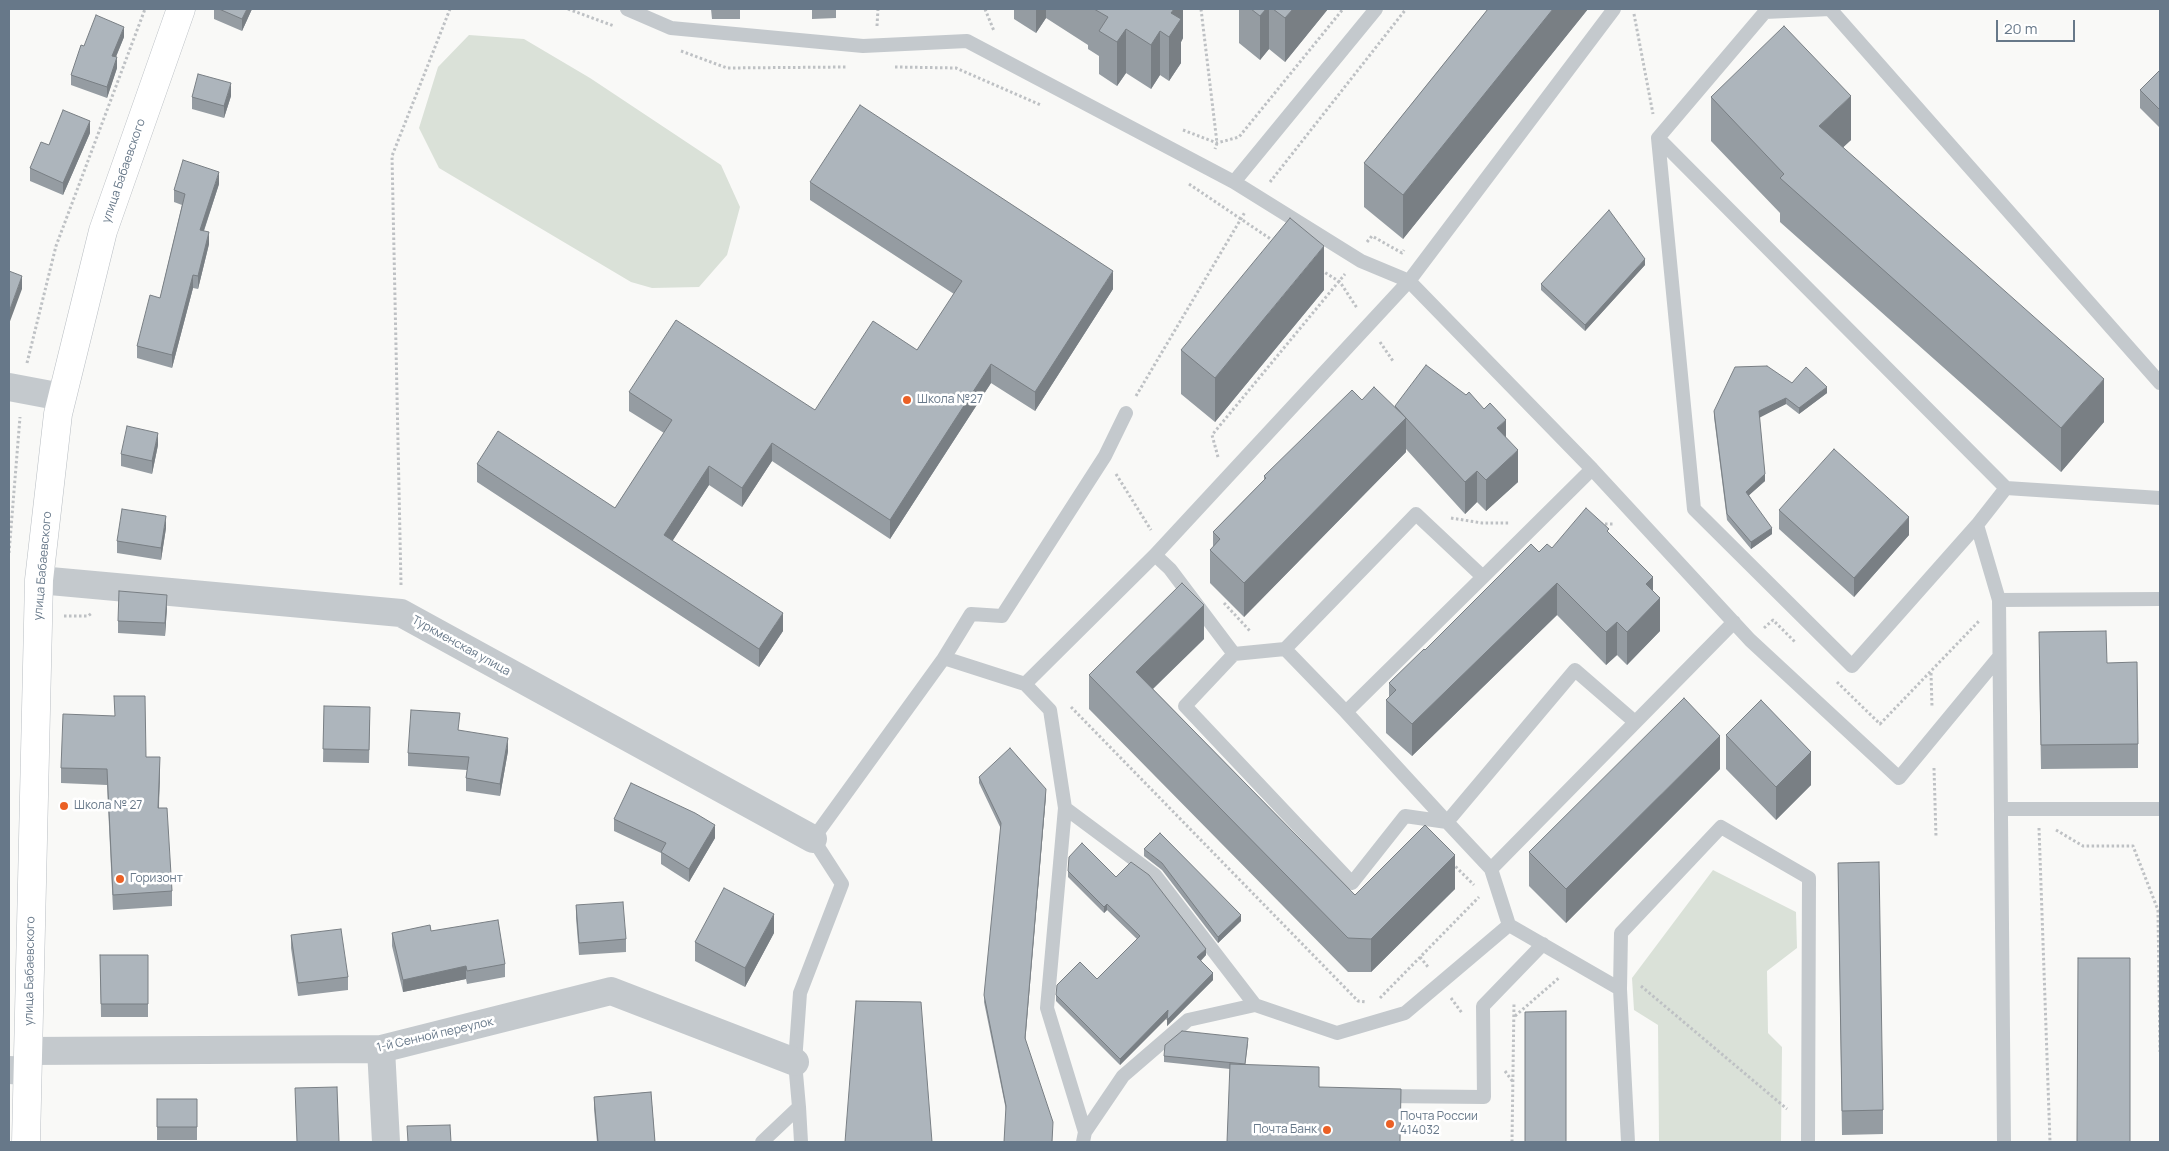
<!DOCTYPE html>
<meta charset="utf-8">
<style>
body{margin:0}
#map{position:relative;width:2169px;height:1151px;overflow:hidden;background:#f9f9f7;font-family:Manrope,sans-serif}
canvas{display:block}
.frame{position:absolute;inset:0;border:10px solid #677889;pointer-events:none}
.scale{position:absolute;left:1996px;top:20px;width:79px;height:22px;box-sizing:border-box;border:2px solid #677889;border-top:0;padding-left:6px;font-size:15px;line-height:18px;white-space:nowrap;color:#677889;-webkit-text-stroke:4px #fff;paint-order:stroke}
</style>
<div id="map">
<canvas width="2169" height="1151"></canvas>
<div class="frame"></div>
<div class="scale">20 m</div>
</div>
<script>
const g = document.querySelector('canvas').getContext('2d');
g.lineJoin = 'round';
function paint(path, color) { g.fillStyle = color; g.fill(path, 'evenodd'); }
const poly = rows => new Path2D(rows.map(r => 'M' + r).join(''));
function trace(path, color, width, dash) { g.strokeStyle = color; g.lineWidth = width; g.lineCap = dash ? 'butt' : 'round'; g.setLineDash(dash || []); g.stroke(path); }
function drawText(font, color, halo, rows, align = 'center') {
  g.font = font + ' Manrope,sans-serif'; g.lineWidth = 5; g.setLineDash([]); g.textBaseline = 'middle'; g.strokeStyle = halo; g.fillStyle = color; for (const [text, x, y, turn = 0] of rows) {
    g.save(); g.translate(x, y); g.rotate((+turn || 0) * Math.PI / 180); g.textAlign = isNaN(turn) ? turn : align; if (halo) g.strokeText(text, 0, 0); g.fillText(text, 0, 0); g.restore();
  }
}
const green = poly([
 [469,35,524,39,590,78,721,165,740,207,727,255,699,287,652,288,631,282,439,168,419,128,438,67],
 [1713,870,1796,912,1797,948,1767,971,1768,1033,1782,1047,1781,1142,1659,1142,1658,1025,1634,1010,1632,978]
]);
const path = poly([
 [568,9,614,26],
 [985,9,994,31],
 [1201,9,1217,143,1215,149],
 [1634,14,1653,114],
 [877,26,878,9],
 [681,51,727,68,846,67],
 [895,67,956,68,1041,105],
 [1183,130,1217,143,1239,137,1343,9],
 [1270,182,1406,9],
 [1189,184,1275,242],
 [1367,242,1372,236,1402,253,1404,250],
 [1321,270,1340,282,1357,308],
 [1380,342,1393,361],
 [27,363,56,246,145,9],
 [1136,396,1245,212],
 [1218,457,1212,435,1345,274],
 [1116,474,1151,530],
 [1451,518,1482,523,1509,523],
 [1600,524,1614,524],
 [9,553,20,417],
 [401,585,392,156,450,9],
 [1224,603,1250,631],
 [64,616,88,616,92,613],
 [1764,628,1773,620,1796,643],
 [1931,673,1932,707],
 [1837,682,1880,724,1979,621],
 [1071,707,1358,1001,1366,1002],
 [1934,768,1936,837],
 [2039,828,2050,1142],
 [2056,830,2083,846,2133,846,2158,910,2160,1052],
 [1452,863,1474,885],
 [1420,957,1428,967],
 [1641,986,1787,1109],
 [1380,998,1479,897],
 [1451,998,1462,1013],
 [1515,1016,1560,977],
 [1505,1071,1513,1082],
 [1512,1142,1514,1003]
]);
const lane = poly([
 [627,9,671,28,863,46,967,41,1234,182],
 [1376,9,1234,182,1361,261,1409,281,1592,469,1750,640,1899,778,1999,657],
 [1765,9,1765,12,1658,138,2006,488,1977,525,1999,600,2004,1142],
 [1765,12,1830,9,2160,383],
 [1658,138,1694,509,1852,666,1977,525],
 [2006,488,2160,498],
 [1483,577,1416,514,1285,649,1346,712,1483,577,1592,469],
 [1999,600,2160,599],
 [1234,654,1285,649],
 [944,658,971,614,1002,616,1105,456,1126,413],
 [1025,684,1155,555],
 [1346,712,1447,822],
 [1635,722,1575,670,1447,822,1491,869,1734,622],
 [1065,808,1155,875,1255,1005,1337,1033,1405,1013,1509,925,1620,989],
 [2001,809,2160,809],
 [1447,822,1405,816,1352,883,1185,706,1234,654,1170,569,1155,555,1409,281,1614,9],
 [1491,869,1509,925],
 [1383,1096,1484,1097,1483,1006,1543,944],
 [799,1107,801,1142],
 [1085,1132,1123,1076,1188,1020,1255,1005],
 [762,1142,799,1107,795,1062,800,993,842,884,813,839,944,658,1025,684,1050,710,1065,808,1047,1008,1085,1132,1083,1142],
 [1628,1142,1620,989,1621,933,1721,827,1809,878,1808,1142]
]);
const street = poly([
 [9,387,62,397],
 [39,580,401,613,813,839],
 [381,1049,386,1142],
 [28,1051,381,1049,611,991,795,1062],
 [9,1070,27,1071]
]);
const secondary = poly([
 [26,1142,39,580,58,414,103,231,181,9]
]);
const wall = poly([
 [214,9,252,9,242,31,214,19],
 [711,9,740,9,740,19,712,19],
 [812,9,836,9,836,18,812,19],
 [1014,9,1183,9,1183,38,1181,42,1181,63,1169,81,1160,75,1151,89,1126,73,1117,86,1099,74,1099,56,1088,49,1088,45,1046,18,1036,33,1014,19],
 [1239,9,1328,9,1285,62,1269,49,1260,60,1239,43],
 [1488,9,1588,9,1403,239,1364,207,1364,163],
 [124,37,116,57,117,68,107,98,71,85,71,75,84,46],
 [2160,70,2160,128,2140,108,2140,90],
 [231,96,224,118,192,109,192,97],
 [1711,97,1851,140,1843,147,2104,422,2061,472,1780,222,1780,213,1711,141],
 [90,133,63,195,30,181,30,168,49,145],
 [810,182,1113,289,1035,411,991,383,890,539,772,461,742,507,709,485,672,541,783,631,759,667,477,482,477,464,615,508,664,433,629,411,629,392,815,410,917,350,954,294,810,200],
 [219,184,204,231,209,244,198,289,193,288,172,368,137,358,137,346,160,298,182,205,174,202,174,190],
 [1645,265,1585,331,1541,290,1541,284],
 [1324,290,1215,422,1181,394,1181,350],
 [1792,383,1827,393,1799,414,1786,404,1759,417,1765,481,1749,495,1772,534,1751,549,1727,520,1714,417,1714,411],
 [1362,400,1395,407,1395,406,1506,438,1518,482,1486,511,1477,502,1465,514,1406,449,1406,452,1244,617,1210,583,1210,550,1213,547,1213,532,1264,480,1264,476],
 [158,445,152,474,121,466,121,454],
 [1779,510,1909,535,1854,597,1779,529],
 [166,528,161,560,117,553,117,541],
 [1609,533,1653,592,1660,631,1627,665,1617,655,1606,665,1557,615,1412,756,1386,733,1386,700,1389,698,1389,683,1425,650,1539,552],
 [167,607,165,636,118,633,118,621],
 [1204,639,1153,689,1355,895,1455,889,1371,972,1348,972,1089,709,1089,675],
 [2039,656,2107,663,2138,744,2138,768,2041,769],
 [324,706,370,720,369,763,323,762],
 [459,730,508,751,500,796,466,791,466,778,467,770,408,766,408,753],
 [1726,735,1811,785,1776,820,1726,769],
 [146,757,160,772,159,808,172,891,172,906,113,910,107,785,61,783,61,768],
 [1720,769,1566,923,1529,886,1529,852],
 [979,777,1046,795,1025,1039,1006,1110,984,1002,1001,829,979,783],
 [614,819,715,838,689,882,661,864,661,853,614,831],
 [1144,849,1241,921,1218,943,1162,870,1144,856],
 [1838,863,1883,1110,1883,1134,1842,1135],
 [1068,871,1116,877,1206,955,1201,961,1213,980,1167,1026,1167,1017,1120,1065,1056,1001,1056,995,1097,979,1137,939,1107,910,1104,913,1068,877],
 [576,905,626,939,626,952,579,955,576,918],
 [431,931,505,964,505,977,467,984,466,979,403,992,392,946,392,933],
 [774,933,745,987,695,961,695,942],
 [291,935,348,977,348,990,298,996,291,948],
 [100,955,148,955,148,1017,101,1017],
 [1248,1044,1245,1065,1319,1087,1401,1113,1230,1069,1164,1062,1164,1056],
 [651,1092,655,1142,597,1142,594,1109,594,1097],
 [157,1099,197,1099,197,1140,157,1140]
]);
const shadedWall = poly([
 [247,9,252,9,242,31,242,19],
 [1036,9,1046,9,1046,18,1036,33],
 [1174,9,1183,9,1183,38,1181,42,1181,63,1169,81,1169,37,1171,13],
 [1266,9,1269,9,1269,49,1260,60,1260,16],
 [1293,9,1328,9,1285,62,1285,18],
 [1553,9,1588,9,1403,239,1403,195],
 [124,27,124,37,112,66,112,56],
 [1126,29,1126,73,1117,86,1117,42],
 [1160,31,1160,75,1151,89,1151,45],
 [117,57,117,68,107,98,107,87],
 [231,83,231,96,224,118,224,106],
 [1851,96,1851,140,1819,170,1819,126],
 [90,121,90,133,63,195,63,183],
 [219,172,219,184,200,242,200,230],
 [209,232,209,244,198,289,198,276],
 [1324,246,1324,290,1215,422,1215,378],
 [1645,259,1645,265,1585,331,1585,325],
 [1113,271,1113,289,1035,411,1035,392],
 [193,275,193,288,172,368,172,355],
 [22,276,22,289,9,324,9,312],
 [991,364,991,383,890,539,890,520],
 [2104,379,2104,422,2061,472,2061,428],
 [1827,387,1827,393,1799,414,1799,408],
 [1786,398,1786,404,1759,418,1759,411],
 [1406,418,1406,452,1244,617,1244,583],
 [1506,420,1506,451,1497,428],
 [158,433,158,445,152,474,152,461],
 [772,443,772,461,742,507,742,488],
 [1518,450,1518,482,1486,511,1486,480],
 [709,466,709,485,664,554,664,535],
 [1477,471,1477,502,1465,514,1465,482],
 [1765,474,1765,481,1746,498,1746,492],
 [166,516,166,528,161,560,161,548],
 [1909,517,1909,535,1854,597,1854,578],
 [1772,528,1772,534,1751,549,1751,542],
 [1653,577,1653,605,1660,598,1660,631,1627,665,1627,632,1646,584],
 [1557,583,1557,615,1412,756,1412,724],
 [167,595,167,607,165,636,165,623],
 [1204,605,1204,639,1136,705,1136,672],
 [783,613,783,631,759,667,759,649],
 [1617,622,1617,655,1606,665,1606,632],
 [1720,736,1720,769,1566,923,1566,889],
 [508,738,508,751,500,796,500,784],
 [1811,752,1811,785,1776,820,1776,787],
 [160,757,160,772,158,824,158,808],
 [1046,789,1046,795,1025,1044,1025,1038],
 [715,825,715,838,689,882,689,869],
 [1455,855,1455,889,1371,972,1371,939],
 [1107,904,1107,910,1104,913,1104,907],
 [774,914,774,933,745,987,745,968],
 [1241,915,1241,921,1218,943,1218,937],
 [1206,949,1206,955,1197,964,1197,957],
 [466,966,466,979,403,992,403,980],
 [1213,973,1213,980,1167,1026,1167,1020],
 [1168,1010,1168,1017,1120,1065,1120,1059]
]);
const building = poly([
 [219,9,247,9,242,19,219,9],
 [1094,9,1174,9,1171,13,1181,19,1169,37,1160,31,1151,45,1126,29,1117,42,1099,31,1108,17,1094,9],
 [1251,9,1266,9,1260,16,1251,9],
 [1273,9,1293,9,1285,18,1273,9],
 [1488,9,1553,9,1403,195,1364,163,1488,9],
 [96,15,124,27,112,56,117,57,107,87,71,75,81,45,84,46,96,15],
 [1784,26,1851,96,1819,126,2104,379,2061,428,1780,178,1784,174,1711,97,1784,26],
 [2160,70,2160,110,2140,90,2160,70],
 [198,74,231,83,224,106,192,97,198,74],
 [860,105,1113,271,1035,392,991,364,890,520,772,443,742,488,709,466,664,535,783,613,759,649,477,464,498,431,615,508,672,420,629,392,676,320,815,410,873,321,917,350,962,281,810,182,860,105],
 [63,110,90,121,63,183,30,168,41,142,49,145,63,110],
 [183,160,219,172,200,230,209,232,198,276,193,275,172,355,137,346,150,295,160,298,185,194,174,190,183,160],
 [1609,210,1645,259,1585,325,1541,284,1609,210],
 [1290,218,1324,246,1215,378,1181,350,1290,218],
 [9,271,22,276,9,312,9,271],
 [1426,365,1466,395,1469,392,1484,409,1490,403,1506,420,1497,428,1518,450,1486,480,1477,471,1465,482,1395,406,1426,365],
 [1767,366,1792,383,1806,367,1827,387,1799,408,1786,398,1759,411,1765,474,1746,492,1772,528,1751,542,1727,514,1714,411,1735,367,1767,366],
 [1374,387,1406,418,1244,583,1210,550,1220,539,1213,532,1266,478,1264,476,1352,390,1362,400,1374,387],
 [127,426,158,433,152,461,121,454,127,426],
 [1834,449,1909,517,1854,578,1779,510,1834,449],
 [1586,508,1609,529,1607,531,1653,577,1646,584,1660,598,1627,632,1617,622,1606,632,1557,583,1412,724,1386,700,1396,690,1389,683,1424,649,1425,650,1531,544,1539,552,1547,544,1552,548,1586,508],
 [122,509,166,516,161,548,117,541,122,509],
 [1182,583,1204,605,1136,672,1355,895,1425,825,1455,855,1371,939,1348,938,1089,675,1182,583],
 [119,591,167,595,165,623,118,621,119,591],
 [2106,631,2107,663,2137,662,2138,744,2041,745,2039,632,2106,631],
 [114,696,145,696,146,757,160,757,158,808,167,808,172,891,113,895,107,769,61,768,63,714,115,716,114,696],
 [1684,698,1720,736,1566,889,1529,852,1684,698],
 [1761,700,1811,752,1776,787,1726,735,1761,700],
 [324,706,370,707,369,750,323,749,324,706],
 [411,710,460,713,458,730,508,738,500,784,466,778,469,757,408,753,411,710],
 [1010,748,1046,789,1025,1038,1053,1122,1052,1142,1004,1142,1006,1106,984,995,1001,823,979,777,1010,748],
 [631,783,695,813,715,825,689,869,661,852,666,843,614,819,631,783],
 [1160,833,1241,915,1218,937,1162,863,1144,849,1160,833],
 [1082,843,1116,877,1131,862,1149,875,1206,949,1197,957,1213,973,1167,1020,1168,1010,1120,1059,1056,995,1057,985,1080,962,1097,979,1140,936,1107,904,1104,907,1068,871,1069,857,1082,843],
 [1879,862,1883,1110,1842,1111,1838,863,1879,862],
 [724,888,774,914,745,968,695,942,724,888],
 [623,902,626,939,579,943,576,905,623,902],
 [498,920,505,964,467,971,466,966,403,980,392,933,430,925,431,931,498,920],
 [341,929,348,977,298,983,291,935,341,929],
 [100,955,148,955,148,1004,101,1004,100,955],
 [2078,958,2130,958,2130,1142,2077,1142,2078,958],
 [856,1001,921,1002,932,1142,845,1142,856,1001],
 [1566,1011,1566,1142,1525,1142,1525,1012,1566,1011],
 [1182,1031,1248,1038,1245,1064,1164,1056,1165,1045,1182,1031],
 [1230,1064,1319,1067,1319,1087,1401,1089,1400,1142,1227,1142,1230,1064],
 [337,1087,339,1142,297,1142,295,1088,337,1087],
 [651,1092,655,1142,598,1142,594,1097,651,1092],
 [157,1099,197,1099,197,1127,157,1127,157,1099],
 [450,1125,451,1142,408,1142,407,1126,450,1125]
]);
const markers = [
 [907,400,5,"#eb6025"],
 [64,806,5,"#eb6025"],
 [120,879,5,"#eb6025"],
 [1390,1124,5,"#eb6025"],
 [1327,1130,5,"#eb6025"]
];
const streetNames = [
 ["улица Бабаевского",124,171,-71],
 ["улица Бабаевского",43,566,-85],
 ["Туркменская улица",461,646,29],
 ["улица Бабаевского",30,971,-89],
 ["1-й Сенной переулок",435,1035,-13]
];
const poiNames = [
 ["Школа №27",917,400],
 ["Школа № 27",74,806],
 ["Горизонт",130,879],
 ["Почта России",1400,1117],
 ["414032",1400,1131],
 ["Почта Банк",1317,1130,"right"]
];
paint(green, '#dae1d8');
trace(secondary, '#b9bec3', 29);
trace(path, '#bec1c4', 3, [2.5, 2.5]);
trace(lane, '#c4c9cd', 14);
trace(street, '#c4c9cd', 28);
trace(secondary, '#fff', 28);
paint(wall, '#959ca2');
paint(shadedWall, '#797f84');
paint(building, '#adb5bc');
trace(building, '#797f84', 1);
for (const [x, y, r, color] of markers) { const dot = new Path2D(); dot.arc(x, y, r, 0, 2 * Math.PI); g.fillStyle = color; g.fill(dot); trace(dot, '#fff', 2); }
drawText('12px', '#677889', '#fff', streetNames);
drawText('12px', '#677889', '#fff', poiNames, 'left');
</script>
